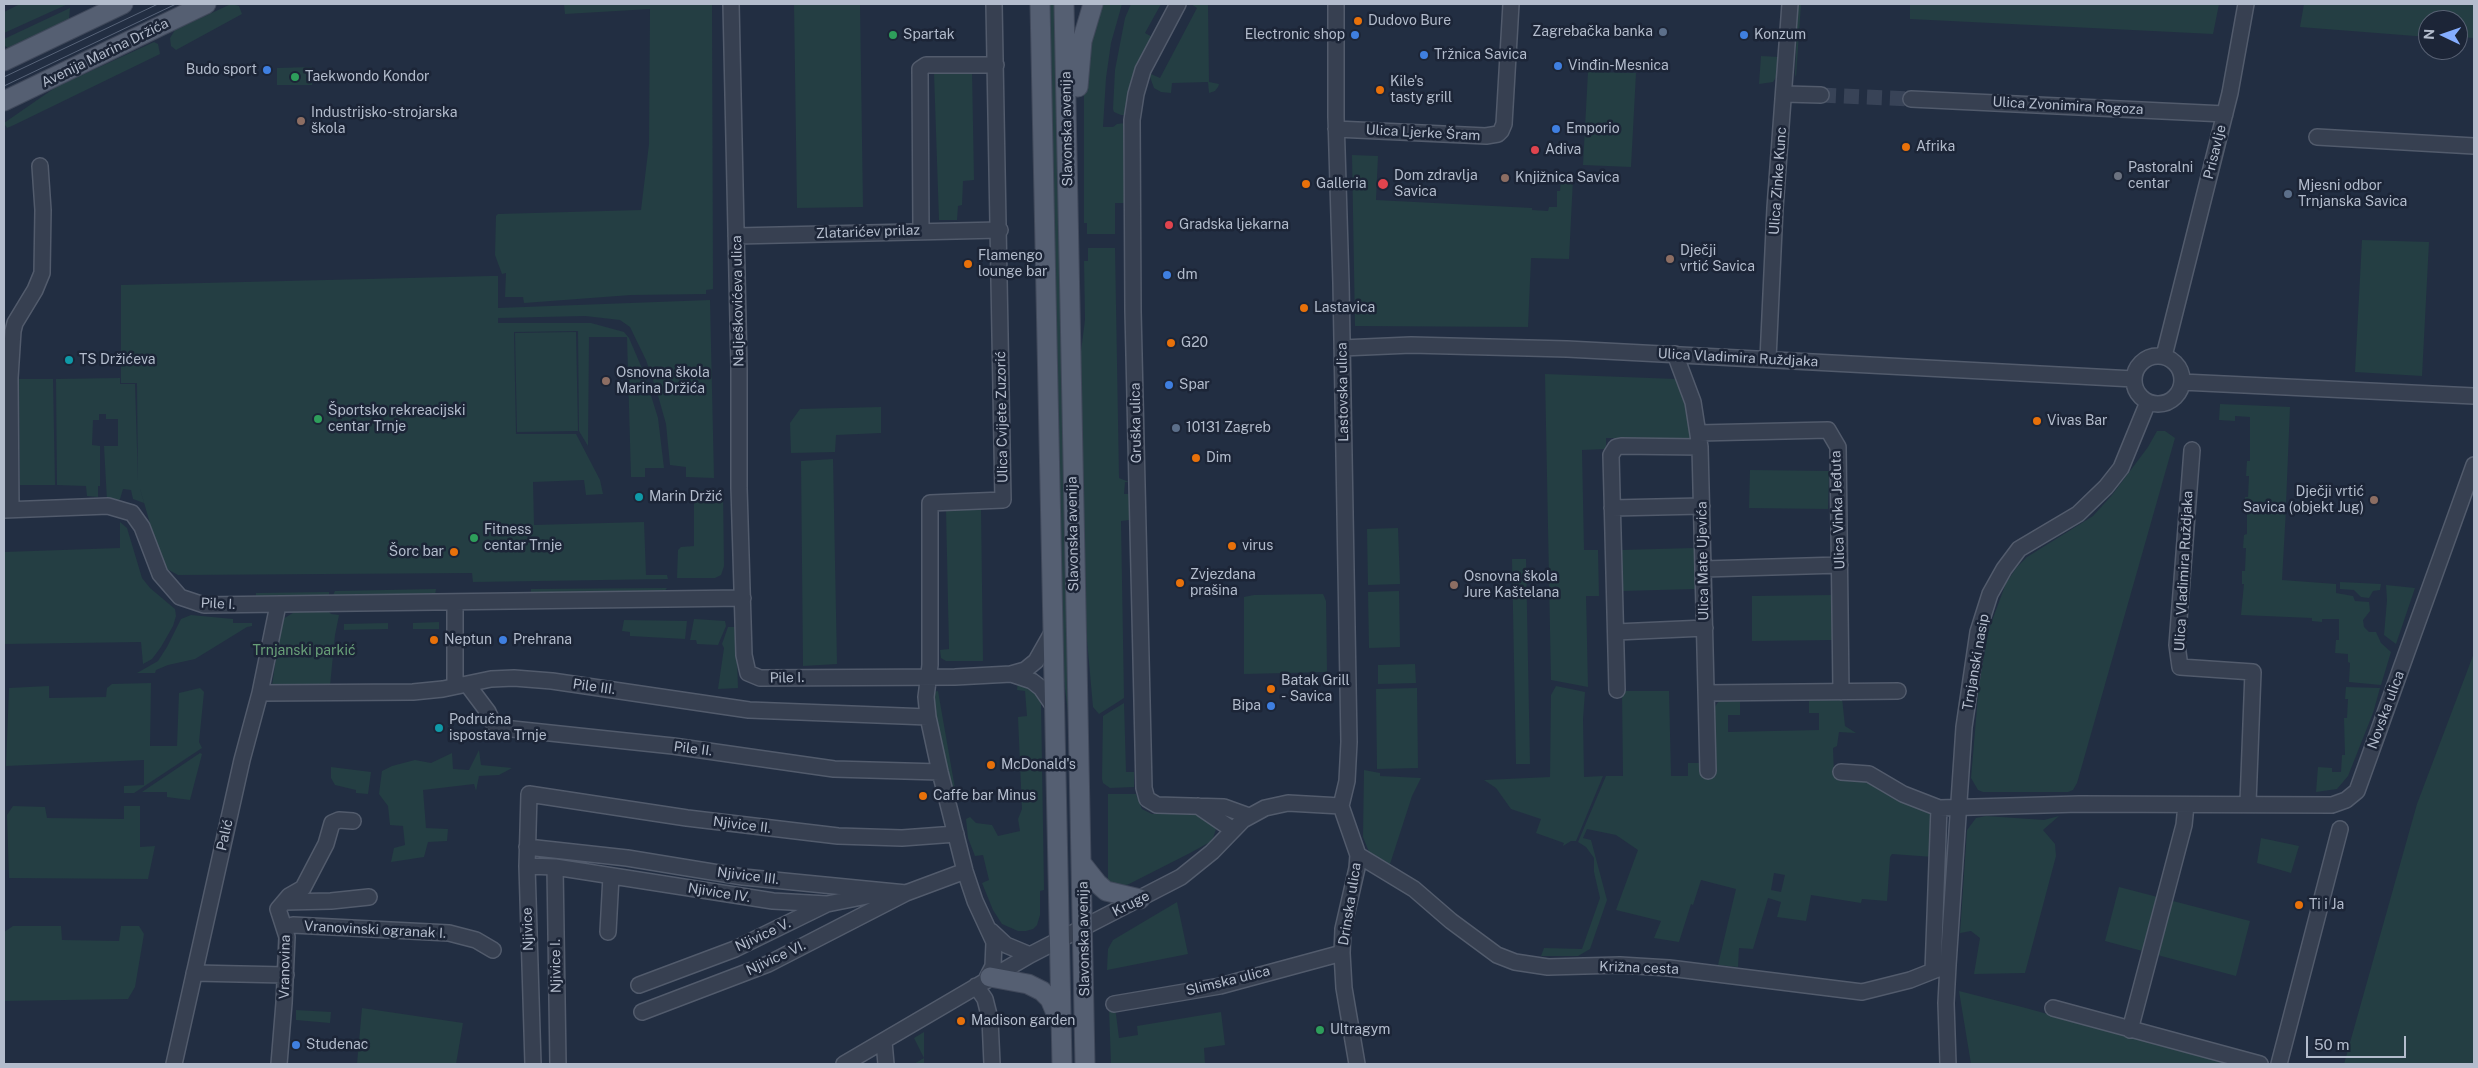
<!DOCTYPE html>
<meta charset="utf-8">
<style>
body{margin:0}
#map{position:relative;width:2478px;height:1068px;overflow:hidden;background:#222e42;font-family:"Public Sans",sans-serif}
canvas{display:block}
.frame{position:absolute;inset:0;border:5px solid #b3bccc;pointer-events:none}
.north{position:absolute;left:2418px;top:10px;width:50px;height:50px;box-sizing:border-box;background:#1c2537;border:1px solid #586173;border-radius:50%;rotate:273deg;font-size:14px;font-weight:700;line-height:20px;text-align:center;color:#b3bccc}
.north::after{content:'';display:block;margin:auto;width:18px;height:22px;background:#85aeff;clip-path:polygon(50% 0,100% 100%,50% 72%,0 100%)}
.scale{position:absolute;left:2306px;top:1036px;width:100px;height:22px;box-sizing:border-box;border:2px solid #b3bccc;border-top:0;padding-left:6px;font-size:15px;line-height:18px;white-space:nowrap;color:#b3bccc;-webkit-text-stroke:4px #1c2537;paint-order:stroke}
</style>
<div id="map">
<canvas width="2478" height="1068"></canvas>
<div class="frame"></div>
<div class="north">N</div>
<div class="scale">50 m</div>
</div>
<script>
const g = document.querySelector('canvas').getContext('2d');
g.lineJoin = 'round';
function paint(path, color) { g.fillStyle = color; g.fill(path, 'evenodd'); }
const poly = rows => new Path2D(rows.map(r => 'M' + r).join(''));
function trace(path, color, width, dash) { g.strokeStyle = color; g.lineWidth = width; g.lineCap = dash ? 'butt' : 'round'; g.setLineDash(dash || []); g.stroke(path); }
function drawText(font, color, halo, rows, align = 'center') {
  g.font = font + ' "Public Sans",sans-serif'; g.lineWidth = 5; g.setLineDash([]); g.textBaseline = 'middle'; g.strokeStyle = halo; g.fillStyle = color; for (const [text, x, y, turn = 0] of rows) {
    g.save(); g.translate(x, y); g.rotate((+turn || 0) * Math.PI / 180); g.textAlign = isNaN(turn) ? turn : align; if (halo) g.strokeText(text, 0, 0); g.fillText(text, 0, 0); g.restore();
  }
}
const green = poly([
 [20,4,68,4,4,33,4,12],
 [231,4,239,6,242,14,176,50,171,46,170,38,175,30],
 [564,4,712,4,713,289,706,290,706,294,631,295,524,303,523,297,505,297,506,273,502,274,495,255,496,216,498,214,641,210,649,144,650,9,565,14],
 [794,4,860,4,863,207,797,208],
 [1050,4,1056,4,1070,767,1069,721,1062,664],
 [1102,4,1122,4,1111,43,1106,78,1103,127,1113,127,1117,124,1125,123,1125,203,1115,203,1115,234,1087,234,1087,223,1084,223,1084,67],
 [1131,4,1161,4,1145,33,1154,38,1133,80,1125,115,1121,115,1114,112,1113,109,1115,70,1125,18],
 [1191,4,1208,4,1209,82,1219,84,1218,87,1215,91,1209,93,1208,82,1172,83,1171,93,1161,92,1154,88,1150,77,1151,74,1160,78,1197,8],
 [1798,4,1801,4,1796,77,1795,74],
 [1910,4,2219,4,2213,34,1910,19],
 [2304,4,2474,4,2474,38,2458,37,2458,20,2428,20,2428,37,2300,27],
 [70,8,69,19,66,22,16,45,8,48,5,46,4,39],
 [154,42,158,44,160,54,14,125,7,128,4,123,56,87],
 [1761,56,1779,57,1777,76,1773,82,1759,84],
 [312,67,312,85,277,85,277,68],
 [972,70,974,180,963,181,962,205,958,206,957,220,939,220,934,73],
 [1588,72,1636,73,1631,167,1583,165],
 [1352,155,1378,156,1376,200,1532,208,1532,210,1548,211,1549,207,1557,207,1557,191,1560,191,1561,178,1573,179,1569,259,1531,258,1528,327,1355,326],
 [2362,240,2429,242,2422,376,2355,372],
 [1088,248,1115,248,1119,478,1129,482,1125,482,1124,494,1129,494,1129,520,1121,521,1124,698,1099,714,1093,707,1085,618,1080,359,1085,320,1084,261,1088,261],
 [490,276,498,276,498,308,710,300,714,478,686,477,686,467,670,465,666,424,657,392,646,360,630,327,620,320,585,316,498,318,498,323,591,323,624,332,629,338,644,373,658,418,664,468,645,468,645,477,631,477,627,337,589,337,588,446,579,431,578,331,514,332,516,434,576,434,600,480,603,494,586,495,584,480,533,482,534,525,644,522,646,575,667,575,668,579,473,582,472,573,178,575,167,569,159,555,139,485,144,503,133,499,131,490,123,489,120,499,116,502,107,501,104,446,118,446,118,419,106,419,106,414,99,414,99,420,93,420,92,445,100,446,100,486,98,486,98,497,87,496,86,486,57,485,56,379,120,378,120,384,135,384,138,481,137,383,121,383,121,285],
 [576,332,578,431,517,432,515,333],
 [1545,374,1676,379,1684,393,1692,438,1606,438,1606,449,1582,450,1584,550,1598,550,1599,596,1586,596,1588,687,1551,680],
 [19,379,53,379,55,485,20,485],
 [2220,404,2290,407,2286,504,2245,503,2245,497,2248,497,2249,476,2246,476,2247,461,2250,461,2250,417,2235,416,2235,421,2219,420],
 [881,407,881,433,836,435,835,452,791,453,790,423,800,409],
 [2157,431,2165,431,2175,438,2077,783,2073,790,2068,792,1983,792,1978,790,1971,778,1979,684,1989,629,2006,583,2017,567,2027,557,2093,516,2112,495,2148,447],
 [833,459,837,664,803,666,801,461],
 [1750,470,1829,471,1828,509,1749,508],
 [694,490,723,490,724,566,721,575,715,578,677,578,678,550,681,547,694,546],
 [2245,507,2286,509,2282,580,2336,584,2336,593,2353,596,2355,601,2369,602,2370,611,2363,620,2364,627,2369,632,2376,632,2381,643,2391,652,2381,685,2349,682,2350,663,2348,662,2348,654,2335,653,2336,640,2339,640,2339,619,2322,619,2322,622,2312,621,2312,618,2241,615,2244,584,2242,584,2242,571,2245,571,2246,548,2243,548,2244,535,2247,534,2247,512,2245,512],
 [981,508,983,661,946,661,941,658,940,650,949,649,946,509],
 [120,522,127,528,142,578,150,588,175,609,176,616,173,626,161,647,152,659,143,664,141,642,5,644,4,552,120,548],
 [1398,528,1400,584,1368,585,1367,529],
 [1694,548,1695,589,1622,591,1621,550],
 [1512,559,1526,559,1530,764,1516,764],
 [2340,582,2381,584,2380,590,2373,591,2369,598,2361,597,2354,590,2340,589],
 [2386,585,2415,588,2396,644,2384,635,2387,600],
 [667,588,664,592,531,595,531,589],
 [436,589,435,596,332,597,335,591],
 [1399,591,1400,647,1369,648,1368,592],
 [329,592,329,598,256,599,256,593],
 [1323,594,1326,601,1327,672,1244,674,1244,597,1254,595],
 [1833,595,1833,640,1752,641,1752,596],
 [327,610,331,614,339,615,335,635,330,686,272,686,276,657,274,657,283,619,296,611],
 [191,615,233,619,233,623,252,623,252,626,247,627,195,659,168,665,156,670,155,673,137,673,158,661,167,647,181,619],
 [694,619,725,621,726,626,718,645,697,644,696,640,690,640],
 [624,620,687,621,685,639,630,636,630,632,622,631],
 [439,622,439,629,413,629,413,623],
 [388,623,388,629,344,630,344,624],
 [728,627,736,627,738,688,718,689,724,648,722,644],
 [2474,653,2474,1064,2344,1064,2417,804],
 [1415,664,1416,683,1378,684,1378,665],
 [1018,682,1036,692,1041,702,1044,890,1040,891,1040,915,1037,925,1033,929,1026,931,1018,931,1002,924,993,910,982,883,989,880,983,855,975,856,968,838,966,819,970,817,976,823,992,825,998,836,1020,831,1018,819,1022,809,1018,717,1027,716,1025,691,1017,690],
 [151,683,150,746,177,746,179,693,200,688,204,692,199,742,202,748,134,793,124,793,124,786,144,785,144,760,6,766,9,688,49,686,49,698,106,697,107,688,112,684],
 [1556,686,1585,692,1583,719,1584,777,1603,776,1576,841,1571,841,1563,846,1564,843,1536,833,1541,819,1511,809,1496,788,1484,780,1550,777,1551,695],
 [2346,687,2380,688,2373,713,2348,776,2337,789,2316,792,2318,767,2332,768,2332,772,2341,772,2342,755,2345,755,2344,718,2347,718,2348,699,2345,699],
 [1417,688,1418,768,1377,769,1376,689],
 [938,691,957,800,954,799,932,698,932,692],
 [1622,691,1669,691,1671,776,1688,776,1688,763,1703,763,1703,778,1715,777,1714,708,1719,701,1740,700,1740,715,1728,715,1728,732,1819,730,1819,713,1809,713,1809,698,1842,698,1845,726,1856,733,1839,732,1837,746,1833,748,1834,776,1864,778,1929,813,1932,817,1933,857,1892,854,1890,857,1887,901,1862,899,1861,903,1811,895,1806,921,1777,917,1781,902,1768,898,1753,949,1739,948,1738,967,1718,965,1736,889,1701,880,1693,905,1691,904,1679,942,1654,938,1661,921,1616,910,1638,850,1616,835,1587,829,1583,838,1591,840,1607,900,1590,949,1578,956,1541,956,1544,948,1582,949,1600,898,1594,872,1594,858,1586,847,1578,842,1606,776,1623,776],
 [1774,873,1785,875,1781,892,1771,890],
 [1124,703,1126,772,1134,772,1134,787,1110,788,1103,783,1102,779,1103,716],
 [479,750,481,765,512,768,499,775,479,776,476,791,474,784,423,790,426,828,448,829,447,841,428,842,424,857,391,862,394,848,405,845,403,826,390,825,388,806,379,794,382,771,392,766,415,760,431,763,452,753,453,769,469,770],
 [200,753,202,754,190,800,167,797,167,792,142,792],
 [331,767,371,772,368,794,356,793,356,790,335,785,331,778],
 [1364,770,1380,773,1380,776,1421,778,1412,796,1390,864,1369,852,1363,837],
 [1108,794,1136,794,1142,809,1152,814,1197,814,1214,823,1216,829,1213,838,1210,842,1190,853,1129,884,1124,886,1108,883],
 [13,806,45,807,47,818,124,819,124,806,140,806,140,847,155,846,148,879,9,878,7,815],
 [1986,816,2044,820,2059,816,2043,830,2055,844,2056,856,2025,973,1974,974,1980,938,1971,931,1960,933,1967,830,1976,818],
 [2261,838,2299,846,2291,873,2257,863],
 [2119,887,2250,921,2236,976,2105,941],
 [1177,902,1188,954,1107,970,1108,949,1113,940],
 [13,926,61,926,62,940,119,941,121,926,139,926,144,934,135,987,128,999,4,1001,4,932],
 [1959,991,2022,1007,2229,1064,1971,1064],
 [1115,1007,1119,1038,1138,1035,1137,1026,1221,1012,1225,1045,1204,1048,1205,1064,1111,1064,1109,1008],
 [362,1008,463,1023,456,1064,357,1064],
 [296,1010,331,1012,330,1023,296,1020],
 [924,1032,924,1064,914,1064,924,1058,914,1038]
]);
const minorTunnel = poly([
 [1821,95,1911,99]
]);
const minor = poly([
 [731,4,739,366,739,488,744,655,748,673,760,678,955,677,1011,674,1025,670,1036,661,1053,631],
 [1178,4,1143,70,1136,94,1132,120,1133,311,1144,788,1147,799,1157,805,1224,807,1249,816],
 [1336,4,1336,117,1341,283,1349,742,1347,781,1341,806],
 [1785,94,1821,95],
 [1911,99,2225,114],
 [1336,129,1486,136,1498,134,1501,131,1504,124,1511,4],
 [2317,137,2474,146],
 [921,231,920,69,926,65,996,65],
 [736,236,1000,230],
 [1342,348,1411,345,1567,349,2134,379],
 [1675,354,1693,402,1700,447,1708,771],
 '2134 380a24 24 0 1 1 48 0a24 24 0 1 1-48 0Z',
 [2164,356,2230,93,2246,4],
 [1768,359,1775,208,1790,4],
 [2182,382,2474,396],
 [1699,433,1828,430,1838,447,1841,692],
 [2192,450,2177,645,2180,667,2253,672,2248,803],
 [1612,508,1702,506],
 [11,509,10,378,13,331,15,323,35,290,42,273,43,210,40,166],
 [4,510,108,506,132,513,142,527,160,574,180,597,204,605,743,598],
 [1704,569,1840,565],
 [1616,632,1705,628],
 [1011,674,1032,681,1041,688,1054,707],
 [467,684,488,712,493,723,503,728,673,746,834,769,940,772],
 [455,685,455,602],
 [1617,690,1611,455,1616,447,1621,446,1700,447],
 [260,693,413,692,443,689,491,679,514,678,552,681,749,710,928,717],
 [1706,693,1898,691],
 [1841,772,1869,774,1903,794,1939,808,2079,804,2332,805,2346,800,2357,791,2474,465],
 [1198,806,1233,830],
 [1341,806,1358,855,1357,868,1343,929,1342,953,1344,988,1357,1064],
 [527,847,627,858,743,877,906,893,965,871],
 [1358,855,1414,889,1451,921,1497,955,1515,962,1548,967,1620,965,1669,968,1862,992,1910,980,1948,965],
 [527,866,555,867,773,901,827,904],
 [555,867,558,1064],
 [284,902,331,901,369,897],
 [285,928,293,925,449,933,476,940,493,950],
 [991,931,1006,945,1030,955],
 [608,932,611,876],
 [1933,971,1939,808],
 [194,973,286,975],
 [986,980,993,966,994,942,975,901,965,871,940,772,928,717,926,697,930,665,930,503,1003,500,994,4],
 [639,985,735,949,827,904,877,894],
 [976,986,985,999,990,1019,992,1064],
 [1114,1004,1220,986,1342,953],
 [2053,1008,2260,1064],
 [642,1012,768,964,906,893],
 [2130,1030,2184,825,2186,805],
 [884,1042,886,1064],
 [174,1064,242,760,260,693,278,605],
 [279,1064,284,1003,287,937,278,909,289,896,303,888,326,844,332,823,339,820,353,821],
 [533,1064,527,866,529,794,687,818,838,836,902,838,956,834],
 [844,1064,1030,955,1181,877,1212,852,1243,820,1265,808,1288,803,1341,806],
 [1948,1064,1946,1003,1948,965,1964,727,1978,632,1990,594,2004,569,2019,549,2078,514,2106,487,2121,468,2148,402],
 [2279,1064,2340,829]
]);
const major = poly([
 [1040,4,1062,1064],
 [1064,4,1085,1064],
 [4,61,123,4],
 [1078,87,1082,41,1093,4],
 [4,101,206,4],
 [1082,864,1097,883,1106,891,1140,899],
 [990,977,1028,984,1042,991,1050,999,1058,1018]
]);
const tram = poly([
 [4,77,158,4],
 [4,86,176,4]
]);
const markers = [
 [1358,21,5,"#e8710a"],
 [1663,32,5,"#5c6f8a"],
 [893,35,5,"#2e9e5b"],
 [1355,35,5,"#3f7fe0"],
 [1744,35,5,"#3f7fe0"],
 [1424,55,5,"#3f7fe0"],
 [1558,66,5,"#3f7fe0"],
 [267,70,5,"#3f7fe0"],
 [295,77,5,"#2e9e5b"],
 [1380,90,5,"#e8710a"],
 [301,121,5,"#8d6e63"],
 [1556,129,5,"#3f7fe0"],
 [1906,147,5,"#e8710a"],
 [1535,150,5,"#e0444e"],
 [2118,176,5,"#6b7280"],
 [1505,178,5,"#8d6e63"],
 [1306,184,5,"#e8710a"],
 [1383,184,6,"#e0444e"],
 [2288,194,5,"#5c6f8a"],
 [1169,225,5,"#e0444e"],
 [1670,259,5,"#8d6e63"],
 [968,264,5,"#e8710a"],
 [1167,275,5,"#3f7fe0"],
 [1304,308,5,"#e8710a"],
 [1171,343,5,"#e8710a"],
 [69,360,5,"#0f9aa8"],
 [606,381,5,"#8d6e63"],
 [1169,385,5,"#3f7fe0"],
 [318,419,5,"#2e9e5b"],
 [2037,421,5,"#e8710a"],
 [1176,428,5,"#5c6f8a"],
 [1196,458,5,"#e8710a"],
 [639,497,5,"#0f9aa8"],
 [2374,500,5,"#8d6e63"],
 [474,538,5,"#2e9e5b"],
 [1232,546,5,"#e8710a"],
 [454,552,5,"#e8710a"],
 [1180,583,5,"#e8710a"],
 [1454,585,5,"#8d6e63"],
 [434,640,5,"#e8710a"],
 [503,640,5,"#3f7fe0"],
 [1271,689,5,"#e8710a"],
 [1271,706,5,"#3f7fe0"],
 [439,728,5,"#0f9aa8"],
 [991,765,5,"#e8710a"],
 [923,796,5,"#e8710a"],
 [2299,905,5,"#e8710a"],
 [961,1021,5,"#e8710a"],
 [1320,1030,5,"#2e9e5b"],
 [296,1045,5,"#3f7fe0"]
];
const poiNames = [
 ["Dudovo Bure",1368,21],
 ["Zagrebačka banka",1653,32,"right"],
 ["Spartak",903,35],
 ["Electronic shop",1345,35,"right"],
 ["Konzum",1754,35],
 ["Tržnica Savica",1434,55],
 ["Vinđin-Mesnica",1568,66],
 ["Budo sport",257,70,"right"],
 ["Taekwondo Kondor",305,77],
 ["Kile's",1390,82],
 ["tasty grill",1390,98],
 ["Industrijsko-strojarska",311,113],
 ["škola",311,129],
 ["Emporio",1566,129],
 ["Afrika",1916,147],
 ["Adiva",1545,150],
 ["Pastoralni",2128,168],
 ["centar",2128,184],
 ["Dom zdravlja",1394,176],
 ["Savica",1394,192],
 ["Knjižnica Savica",1515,178],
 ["Galleria",1316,184],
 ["Mjesni odbor",2298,186],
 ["Trnjanska Savica",2298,202],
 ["Gradska ljekarna",1179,225],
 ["Dječji",1680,251],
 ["vrtić Savica",1680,267],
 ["Flamengo",978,256],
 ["lounge bar",978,272],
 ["dm",1177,275],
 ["Lastavica",1314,308],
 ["G20",1181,343],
 ["TS Držićeva",79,360],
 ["Osnovna škola",616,373],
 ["Marina Držića",616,389],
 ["Spar",1179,385],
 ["Športsko rekreacijski",328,411],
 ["centar Trnje",328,427],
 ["Vivas Bar",2047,421],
 ["10131 Zagreb",1186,428],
 ["Dim",1206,458],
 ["Dječji vrtić",2364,492,"right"],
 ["Savica (objekt Jug)",2364,508,"right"],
 ["Marin Držić",649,497],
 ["Fitness",484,530],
 ["centar Trnje",484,546],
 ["virus",1242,546],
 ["Šorc bar",444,552,"right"],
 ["Zvjezdana",1190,575],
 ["prašina",1190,591],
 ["Osnovna škola",1464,577],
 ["Jure Kaštelana",1464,593],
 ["Neptun",444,640],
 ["Prehrana",513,640],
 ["Batak Grill",1281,681],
 ["- Savica",1281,697],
 ["Bipa",1261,706,"right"],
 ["Područna",449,720],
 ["ispostava Trnje",449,736],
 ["McDonald's",1001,765],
 ["Caffe bar Minus",933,796],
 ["Ti i Ja",2309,905],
 ["Madison garden",971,1021],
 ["Ultragym",1330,1030],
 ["Studenac",306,1045]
];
const streetNames = [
 ["Avenija Marina Držića",105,53,-26],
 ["Ulica Zvonimira Rogoza",2068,106,3],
 ["Slavonska avenija",1067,129,-91],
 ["Ulica Ljerke Šram",1423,133,3],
 ["Prisavlje",2215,152,-76],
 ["Ulica Zinke Kunc",1778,181,-86],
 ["Zlatarićev prilaz",868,232,-2],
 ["Nalješkovićeva ulica",738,301,-91],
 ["Ulica Vladimira Ruždjaka",1738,358,3],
 ["Lastovska ulica",1343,392,-91],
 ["Ulica Cvijete Zuzorić",1002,417,-91],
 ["Gruška ulica",1136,423,-91],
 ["Ulica Vinka Jeđuta",1838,510,-92],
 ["Slavonska avenija",1073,534,-91],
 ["Ulica Mate Ujevića",1703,561,-91],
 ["Ulica Vladimira Ruždjaka",2184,571,-87],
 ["Pile I.",218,604,3],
 ["Trnjanski nasip",1976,662,-80],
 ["Pile I.",787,678,-1],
 ["Pile III.",594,687,8],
 ["Novska ulica",2386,710,-70],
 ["Pile II.",693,749,7],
 ["Njivice II.",742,825,7],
 ["Palić",225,835,-77],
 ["Njivice III.",748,876,7],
 ["Njivice IV.",719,893,9],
 ["Kruge",1131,904,-27],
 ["Drinska ulica",1350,904,-81],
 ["Njivice",528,929,-92],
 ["Vranovinski ogranak I.",375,930,3],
 ["Njivice V.",763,935,-25],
 ["Slavonska avenija",1084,939,-91],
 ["Njivice VI.",776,958,-25],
 ["Njivice I.",556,966,-91],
 ["Vranovina",285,967,-89],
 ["Križna cesta",1639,968,2],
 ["Slimska ulica",1228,981,-14]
];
const parkNames = [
 ["Trnjanski parkić",304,651]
];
paint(green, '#243e43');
trace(minorTunnel, '#384357', 15, [15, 8]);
trace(minor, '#525b6c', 18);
trace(major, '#40495b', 21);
trace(minor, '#374051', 15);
trace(major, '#555f72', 19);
trace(tram, '#586479', 1);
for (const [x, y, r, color] of markers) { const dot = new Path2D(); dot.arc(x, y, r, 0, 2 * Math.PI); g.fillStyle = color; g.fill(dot); trace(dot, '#1c2537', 2); }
drawText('14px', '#b3bccc', '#1c2537', poiNames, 'left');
drawText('14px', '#b3bccc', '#1c2537', streetNames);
drawText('14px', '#689f78', '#1c2537', parkNames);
</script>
